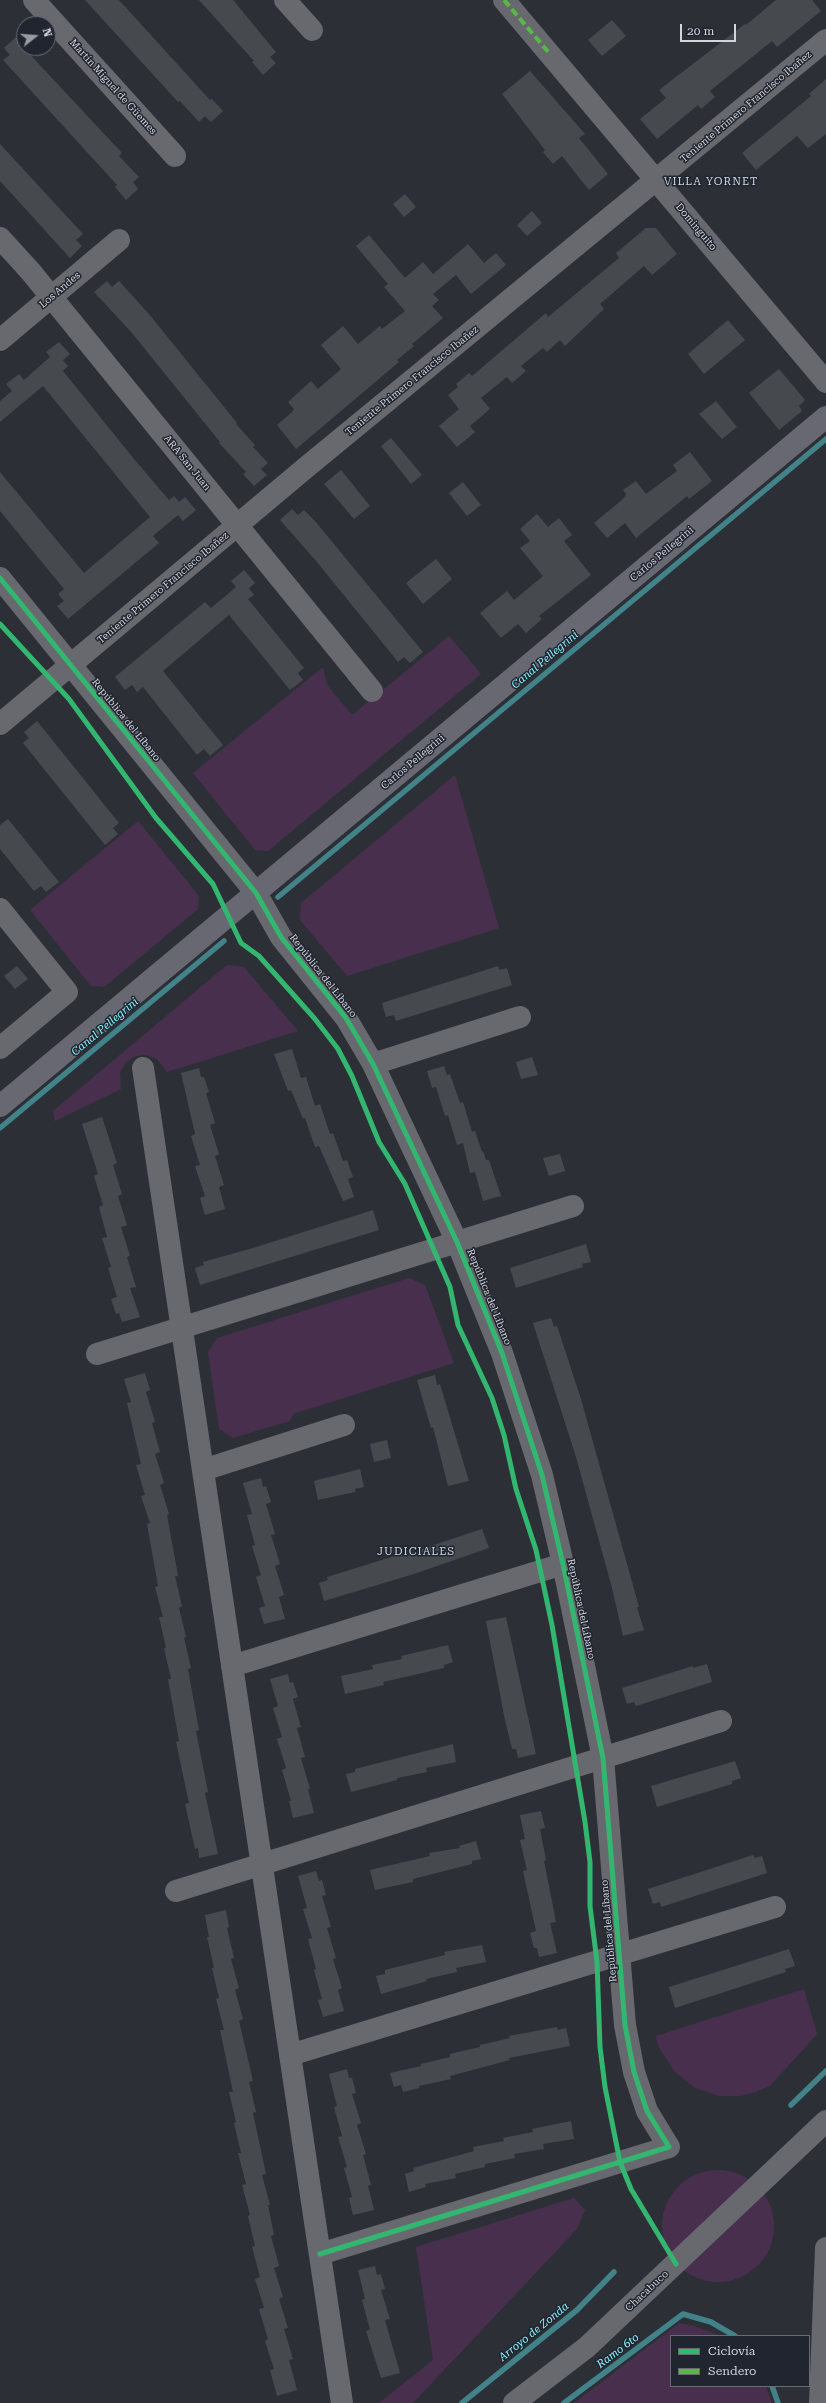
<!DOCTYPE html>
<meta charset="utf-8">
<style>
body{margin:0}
#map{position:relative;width:826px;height:2403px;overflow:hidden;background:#2c3036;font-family:"Roboto Serif",serif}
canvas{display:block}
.legend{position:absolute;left:670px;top:2335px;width:140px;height:52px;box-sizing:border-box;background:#20252f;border:1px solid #676b74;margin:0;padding:5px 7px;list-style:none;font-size:12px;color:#d2d5dc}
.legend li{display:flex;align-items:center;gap:8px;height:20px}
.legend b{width:20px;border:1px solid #676b74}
.north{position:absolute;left:16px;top:16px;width:40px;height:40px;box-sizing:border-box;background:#20252f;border:1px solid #676b74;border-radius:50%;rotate:73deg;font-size:11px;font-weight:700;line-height:16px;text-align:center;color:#d2d5dc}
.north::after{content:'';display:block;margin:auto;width:14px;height:18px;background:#989ba2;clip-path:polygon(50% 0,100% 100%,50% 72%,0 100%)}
.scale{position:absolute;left:680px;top:24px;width:56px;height:18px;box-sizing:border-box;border:2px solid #d2d5dc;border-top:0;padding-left:5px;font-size:12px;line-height:14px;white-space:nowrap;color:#d2d5dc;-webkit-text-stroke:3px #20252f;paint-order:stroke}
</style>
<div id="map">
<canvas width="826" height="2403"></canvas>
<ul class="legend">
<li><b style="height:5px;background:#33b770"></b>Ciclovía</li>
<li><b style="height:5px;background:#58b947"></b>Sendero</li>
</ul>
<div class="north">N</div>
<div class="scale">20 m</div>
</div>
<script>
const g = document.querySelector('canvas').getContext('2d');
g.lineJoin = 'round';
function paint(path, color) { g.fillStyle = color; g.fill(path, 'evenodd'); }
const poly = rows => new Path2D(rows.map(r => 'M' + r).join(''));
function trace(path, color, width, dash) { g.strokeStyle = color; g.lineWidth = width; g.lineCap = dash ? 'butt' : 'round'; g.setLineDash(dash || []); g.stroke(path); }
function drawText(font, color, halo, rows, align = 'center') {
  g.font = font + ' "Roboto Serif",serif'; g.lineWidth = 3; g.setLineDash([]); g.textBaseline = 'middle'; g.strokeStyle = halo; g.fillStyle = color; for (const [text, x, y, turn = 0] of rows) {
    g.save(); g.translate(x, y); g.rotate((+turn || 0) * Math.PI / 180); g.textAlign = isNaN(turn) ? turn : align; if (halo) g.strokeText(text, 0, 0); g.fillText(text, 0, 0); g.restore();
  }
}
const green = poly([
 [449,636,481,674,268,851,255,850,193,773,323,667,327,685,352,715],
 [455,775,499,928,347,976,300,920,301,903],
 [138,821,199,896,198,909,104,987,91,986,30,910],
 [227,965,244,967,298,1031,167,1072,157,1059,146,1055,136,1056,126,1062,120,1072,121,1089,55,1121,53,1111],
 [409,1278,425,1285,454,1363,293,1414,290,1421,233,1438,219,1429,208,1352,217,1338],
 [804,1989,817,2034,770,2086,756,2092,741,2096,720,2096,695,2088,675,2072,658,2046,656,2036],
 '662 2226a56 56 0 1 1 112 0a56 56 0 1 1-112 0Z',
 [574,2198,585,2210,577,2229,413,2403,379,2403,433,2360,416,2247],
 [679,2323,694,2326,721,2336,671,2336,671,2386,766,2386,772,2403,574,2403]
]);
const stream = poly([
 [278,897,826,439],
 [0,1128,224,941],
 [791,2105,826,2071],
 [772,2386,778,2403],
 [462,2403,577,2310,614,2272],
 [564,2403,683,2314,711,2322,735,2336]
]);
const building = poly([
 [85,0,119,0,210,100,212,99,223,111,211,122,205,116,199,122,180,101,178,102],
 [199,0,233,0,276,52,270,57,276,63,263,75,252,62,254,61],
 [776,0,812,0,821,11,777,47,772,41,710,91,715,97,701,109,698,105,657,139,640,119,666,98,659,90,745,24,746,25],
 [612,20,626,36,602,56,588,40],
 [16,37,24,48,122,153,119,156,139,177,133,182,138,189,126,200,115,187,117,185,3,60,10,55,4,48],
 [530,71,585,134,579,138,608,174,589,190,562,156,553,164,543,152,545,150,502,94],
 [826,79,826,134,808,148,797,136,756,170,742,153,811,96,809,94],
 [0,144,83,234,76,240,82,246,70,258,0,181],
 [405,194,416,207,404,217,393,204],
 [532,211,542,223,527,236,517,225],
 [646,228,656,228,677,254,652,275,644,266,600,304,604,309,565,346,560,340,547,352,543,348,521,366,526,371,512,383,507,377,481,398,490,409,470,426,475,432,457,447,439,426,459,409,448,395,458,387,456,384,469,373,472,376,546,313,548,317,619,258,616,253],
 [369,235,405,278,423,262,433,274,468,244,484,263,496,253,506,265,471,294,456,275,433,294,439,300,432,306,443,318,412,344,414,346,397,360,399,362,296,449,277,425,292,412,294,409,288,402,311,381,318,389,341,369,321,345,343,326,358,344,380,326,382,329,405,311,384,287,388,284,356,246],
 [107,281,112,287,119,281,149,314,237,423,236,424,255,445,253,447,268,463,261,469,267,475,254,486,243,474,246,472,219,443,220,442,132,333,94,292],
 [728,320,745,340,704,374,688,354],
 [59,342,70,354,63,360,68,366,63,371,134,459,169,500,174,496,179,502,185,497,196,510,183,521,178,515,153,536,159,543,68,619,57,606,64,601,58,594,64,589,0,511,0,472,84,573,150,517,43,386,0,422,0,401,12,391,6,384,19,374,24,380,50,357,46,352],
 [779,369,805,400,799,406,802,411,779,430,749,393],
 [716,401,737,427,722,439,699,414],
 [391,438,422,475,411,484,381,446],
 [690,452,712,481,689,499,687,496,636,538,625,523,607,538,594,523,623,499,626,494,623,490,636,481,646,494,677,471,673,465],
 [341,470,370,506,354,519,324,484],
 [463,482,481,505,467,516,449,493],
 [292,509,298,515,304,510,315,521,423,652,410,663,404,657,398,662,317,562,280,520],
 [537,514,548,527,559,518,572,535,564,541,591,575,539,616,542,619,526,633,518,624,501,638,480,613,507,591,514,600,543,576,520,548,530,541,520,529],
 [436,559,452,579,423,604,406,583],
 [244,570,255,583,249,588,254,595,248,599,304,668,298,673,303,680,290,690,229,615,163,671,223,745,210,756,204,749,197,755,143,687,137,692,132,685,125,690,115,677,205,602,211,608,236,587,231,581],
 [37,721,119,823,113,828,118,834,105,845,23,743,29,738,24,732],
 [8,819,59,882,46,892,41,886,34,891,0,849,0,825],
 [17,966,28,979,15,989,4,976],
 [498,966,499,970,507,968,512,985,396,1021,394,1015,386,1017,382,1003],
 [292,1049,301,1078,306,1077,315,1106,320,1104,330,1134,333,1133,343,1161,347,1160,353,1177,348,1179,354,1197,343,1201,319,1146,315,1147,305,1118,303,1119,291,1090,288,1091,274,1054],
 [532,1057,538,1075,521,1079,516,1062],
 [444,1066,447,1075,450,1074,460,1103,463,1102,472,1132,475,1131,482,1152,483,1151,486,1160,489,1160,501,1196,483,1201,475,1172,470,1173,463,1143,457,1145,448,1115,445,1116,436,1087,432,1088,427,1071],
 [199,1068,201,1077,204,1077,209,1092,206,1093,215,1123,210,1125,219,1154,215,1156,224,1185,219,1187,225,1209,205,1215,200,1198,205,1196,195,1166,200,1165,191,1136,195,1134,181,1073],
 [102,1117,117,1163,113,1165,122,1194,118,1196,127,1225,121,1227,130,1256,127,1257,136,1287,130,1288,140,1317,122,1322,119,1313,116,1314,111,1299,117,1297,108,1268,111,1267,102,1238,107,1237,99,1207,103,1205,94,1176,98,1174,82,1124],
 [560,1154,565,1171,549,1176,543,1158],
 [373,1210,379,1230,200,1285,195,1268,204,1265,203,1262,253,1248],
 [586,1244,591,1262,582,1264,583,1267,516,1288,510,1268],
 [551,1318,554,1327,557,1326,581,1399,639,1607,637,1607,644,1630,623,1636,612,1588,576,1457,533,1323],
 [145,1373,150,1390,146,1392,155,1422,152,1423,160,1452,155,1454,164,1483,160,1485,169,1514,167,1515,178,1576,175,1576,182,1606,179,1608,186,1637,184,1638,191,1668,188,1669,199,1730,196,1731,208,1792,205,1793,218,1854,199,1858,198,1848,195,1849,185,1804,189,1803,176,1742,179,1741,168,1679,171,1679,164,1648,166,1648,159,1617,163,1617,155,1587,158,1586,147,1524,150,1523,141,1496,145,1495,136,1465,141,1464,127,1403,131,1402,124,1379],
 [435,1375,437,1385,440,1384,469,1481,448,1486,433,1427,431,1428,417,1380],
 [387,1440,391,1458,374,1462,370,1444],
 [360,1469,364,1487,355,1489,355,1492,318,1500,314,1481],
 [261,1478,263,1487,266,1486,271,1502,266,1504,275,1534,271,1535,280,1564,275,1566,284,1595,279,1597,285,1619,264,1624,259,1608,265,1606,256,1577,261,1575,252,1546,255,1545,247,1515,252,1514,243,1483],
 [482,1529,489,1548,414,1574,324,1601,319,1583,328,1580,327,1577,401,1554,401,1556],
 [506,1617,536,1754,518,1758,516,1749,512,1749,505,1720,486,1621],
 [448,1645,453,1662,444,1665,444,1668,383,1682,384,1685,345,1694,341,1676,373,1669,372,1665,402,1659,401,1656],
 [707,1664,712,1682,636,1706,634,1702,627,1704,622,1688,693,1666,693,1668],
 [288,1674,290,1683,293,1682,298,1697,293,1699,301,1727,297,1728,305,1757,301,1758,310,1789,308,1789,314,1813,293,1818,289,1801,291,1801,282,1770,286,1768,277,1739,282,1737,273,1708,278,1706,270,1679],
 [453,1744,456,1762,426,1768,427,1772,397,1778,397,1780,351,1792,346,1774,355,1772,355,1769],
 [735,1761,741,1778,732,1781,732,1784,657,1807,651,1786],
 [541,1811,545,1828,540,1829,546,1860,544,1861,556,1922,550,1923,557,1953,539,1957,537,1948,534,1948,530,1933,536,1931,523,1871,527,1870,520,1840,525,1839,520,1815],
 [476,1841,481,1859,472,1861,472,1864,413,1879,413,1882,375,1890,370,1870,430,1856,429,1853,460,1848,459,1846],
 [753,1855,755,1858,762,1856,767,1873,661,1907,660,1902,653,1904,648,1889],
 [316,1871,319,1881,322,1880,326,1895,322,1896,331,1927,327,1928,336,1958,333,1959,342,1988,338,1990,344,2011,323,2017,318,2000,322,1999,314,1970,316,1969,308,1939,312,1938,303,1909,307,1908,298,1876],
 [226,1910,229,1927,227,1928,234,1958,231,1959,239,1988,235,1990,243,2019,239,2021,253,2081,249,2082,256,2112,253,2113,266,2174,262,2175,270,2205,268,2205,274,2235,271,2236,279,2266,274,2268,283,2297,279,2299,288,2328,284,2329,293,2359,289,2360,297,2390,277,2396,270,2370,274,2369,265,2341,268,2339,259,2309,264,2308,255,2279,260,2277,252,2247,255,2246,248,2216,250,2215,242,2185,246,2184,238,2153,241,2153,234,2123,236,2122,229,2092,233,2092,220,2030,224,2030,216,1999,219,1998,212,1968,214,1968,207,1937,209,1937,205,1915],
 [482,1945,486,1962,456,1968,457,1972,426,1979,427,1981,381,1994,376,1976,385,1974,385,1970,445,1955,444,1952],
 [789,1949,795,1966,785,1969,786,1972,675,2008,669,1987],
 [557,2027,558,2030,566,2028,570,2046,509,2058,510,2060,450,2076,451,2079,419,2086,419,2088,403,2092,401,2085,394,2087,390,2073,421,2066,421,2064,450,2057,450,2054,480,2047,480,2045,510,2038,509,2036],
 [347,2069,349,2078,352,2078,356,2093,352,2094,361,2123,357,2125,366,2154,363,2155,371,2185,368,2186,374,2210,353,2215,349,2198,352,2197,344,2168,347,2167,338,2137,342,2136,334,2107,337,2106,329,2074],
 [571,2121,574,2139,543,2144,544,2149,514,2154,515,2158,485,2164,485,2167,455,2174,456,2178,425,2184,426,2187,409,2192,405,2174,414,2171,413,2168,474,2151,473,2147,504,2141,503,2138,533,2132,532,2129],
 [375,2266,377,2275,381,2274,385,2289,381,2290,390,2319,385,2320,400,2373,381,2378,366,2331,370,2330,362,2300,365,2299,358,2270]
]);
const minor = poly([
 [34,0,175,156],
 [285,0,312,30],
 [504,0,826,382],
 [0,238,31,272,372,691],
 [0,340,119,240],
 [0,578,256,893,281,937,346,1018,373,1064,457,1242,502,1353,542,1475,563,1564,603,1758,625,2025,634,2072,647,2111,669,2147,320,2254],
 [0,724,309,465,826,40],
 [0,909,67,992,0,1048],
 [373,1064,520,1017],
 [143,1068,342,2403],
 [97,1354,573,1206],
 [203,1470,344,1425],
 [232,1666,563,1564],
 [176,1891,721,1721],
 [290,2055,775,1907],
 [514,2403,587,2347,826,2121],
 [820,2403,826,2248]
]);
const major = poly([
 [0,1106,826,417]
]);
const quiet = poly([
 [504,0,550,54]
]);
const cycleway = poly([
 [0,578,256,893,281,937,346,1018,373,1064,457,1242,502,1353,542,1475,563,1564,603,1758,625,2025,634,2072,647,2111,669,2147,320,2254],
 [0,624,69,699,156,818,213,884,241,943,259,956,315,1019,338,1049,352,1076,379,1142,405,1184,450,1287,458,1325,492,1398,504,1435,516,1489,536,1550,552,1625,585,1822,590,1862,590,1906,597,1962,600,2047,605,2087,620,2162,631,2189,676,2264]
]);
const streetNames = [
 ["Martín Miguel de Güemes",113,87,48],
 ["Teniente Primero Francisco Ibañez",746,107,-40],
 ["Dominguito",696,227,50],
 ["Los Andes",60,290,-40],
 ["Teniente Primero Francisco Ibañez",412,381,-39],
 ["ARA San Juan",187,463,51],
 ["Carlos Pellegrini",662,554,-40],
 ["Teniente Primero Francisco Ibañez",163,588,-40],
 ["República del Líbano",126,720,51],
 ["Carlos Pellegrini",413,762,-40],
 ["República del Líbano",323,976,52],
 ["República del Líbano",489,1297,68],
 ["República del Líbano",581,1609,78],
 ["República del Líbano",609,1931,-95],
 ["Chacabuco",647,2291,-43]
];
const neighbourhoodNames = [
 ["VILLA YORNET",711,182],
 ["JUDICIALES",416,1552]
];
const waterNames = [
 ["Canal Pellegrini",545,660,-40],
 ["Canal Pellegrini",105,1027,-40],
 ["Arroyo de Zonda",534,2332,-39],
 ["Ramo 6to",618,2351,-37]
];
paint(green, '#492f4e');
trace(stream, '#428289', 5.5);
paint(building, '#464a4f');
trace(minor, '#68686f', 22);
trace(major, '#686872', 22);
trace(quiet, '#58b947', 4, [8, 4]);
trace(cycleway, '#33b770', 5);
drawText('10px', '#d2d5dc', '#20252f', streetNames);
g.letterSpacing = '1px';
drawText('11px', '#ced6e3', '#20252f', neighbourhoodNames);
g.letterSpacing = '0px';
drawText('italic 11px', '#88f5fe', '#20252f', waterNames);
</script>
